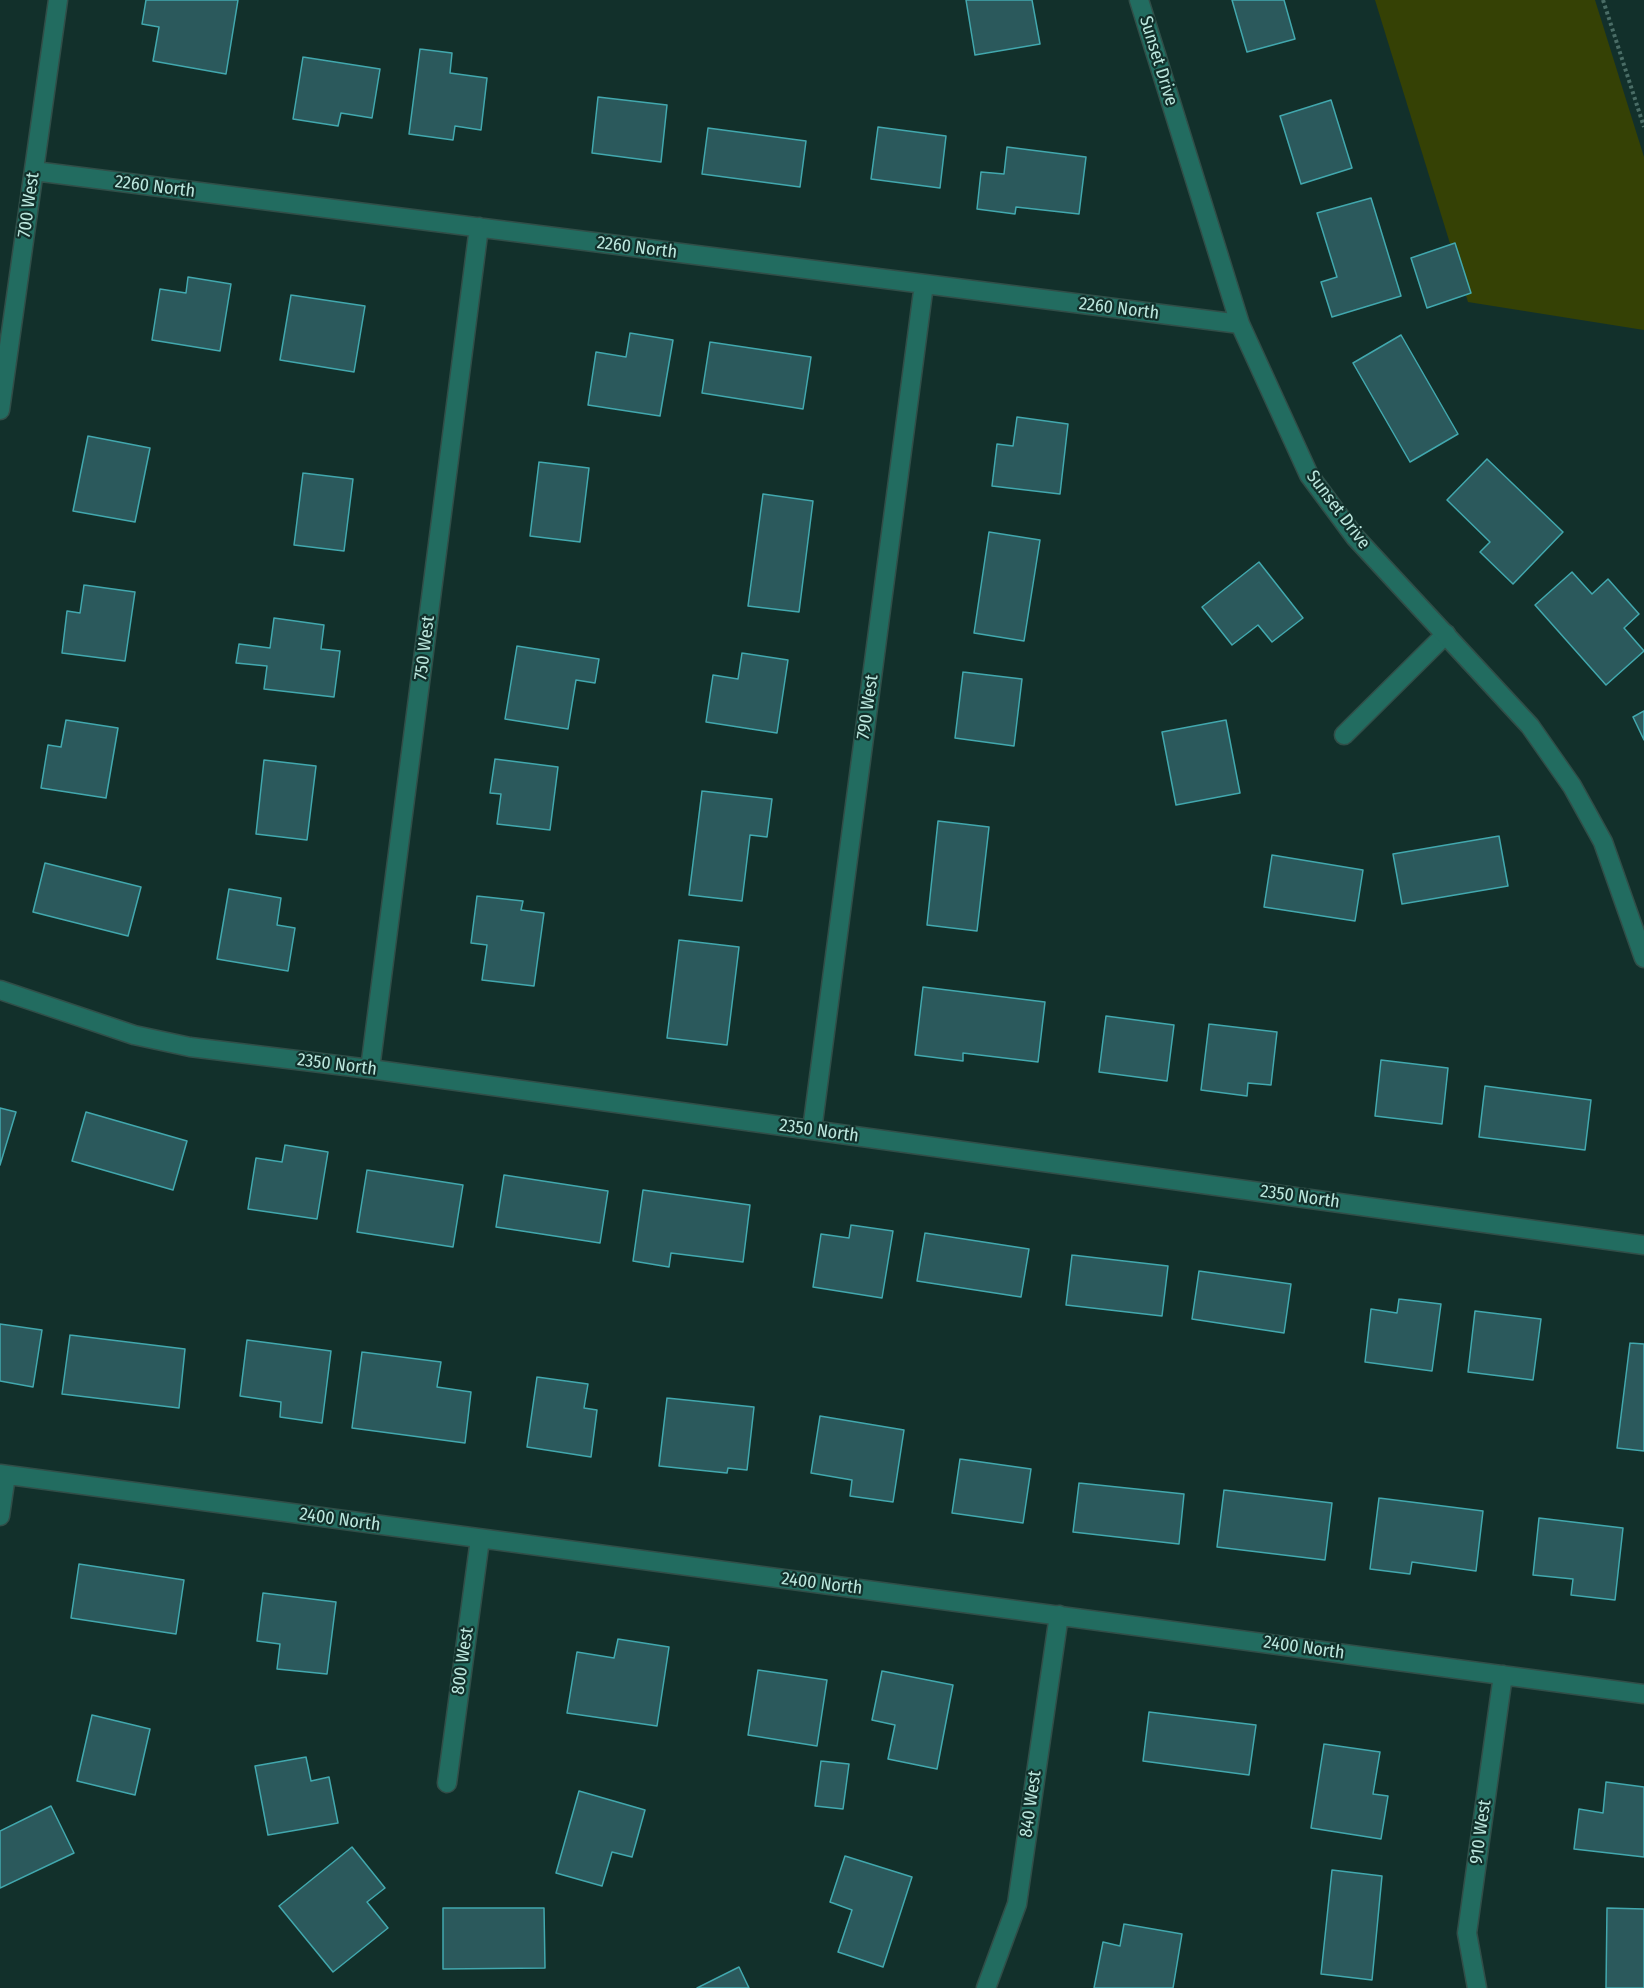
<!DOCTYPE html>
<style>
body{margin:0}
canvas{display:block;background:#12302b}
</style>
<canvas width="1644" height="1988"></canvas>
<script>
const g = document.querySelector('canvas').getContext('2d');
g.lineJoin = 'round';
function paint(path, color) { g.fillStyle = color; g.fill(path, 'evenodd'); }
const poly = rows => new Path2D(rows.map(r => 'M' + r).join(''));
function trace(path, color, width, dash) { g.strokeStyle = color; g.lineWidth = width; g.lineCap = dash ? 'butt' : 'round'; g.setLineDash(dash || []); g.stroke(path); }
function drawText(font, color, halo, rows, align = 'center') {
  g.font = font + ' "Fira Sans Condensed",sans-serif'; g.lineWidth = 4.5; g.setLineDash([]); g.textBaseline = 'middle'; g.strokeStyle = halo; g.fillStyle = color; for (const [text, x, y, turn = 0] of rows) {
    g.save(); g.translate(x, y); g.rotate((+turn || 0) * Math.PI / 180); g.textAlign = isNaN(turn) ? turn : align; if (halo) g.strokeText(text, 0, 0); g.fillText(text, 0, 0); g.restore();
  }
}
const green = poly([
 [1375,0,1595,0,1644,157,1644,330,1468,302]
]);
const building = poly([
 [146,0,238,0,226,74,153,61,159,27,142,24,146,0],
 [966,0,1032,0,1040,44,975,55,966,0],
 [1232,0,1284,0,1295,39,1247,52,1232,0],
 [420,49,452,53,450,73,487,78,481,130,455,126,453,140,409,134,420,49],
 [303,57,380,69,372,118,341,113,338,126,293,119,303,57],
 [598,97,667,105,661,162,592,153,598,97],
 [1331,100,1352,168,1301,184,1280,116,1331,100],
 [878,127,946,136,940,188,871,179,878,127],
 [708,128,806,141,800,187,702,174,708,128],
 [1007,147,1086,157,1079,214,1016,207,1015,214,977,209,981,172,1004,174,1007,147],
 [1371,198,1401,296,1332,317,1321,282,1337,277,1317,213,1371,198],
 [1455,243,1471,293,1427,308,1411,258,1455,243],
 [188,277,231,284,220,351,152,340,160,289,186,293,188,277],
 [291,295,365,306,354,372,280,360,291,295],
 [630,333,673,340,660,416,588,405,596,352,626,357,630,333],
 [1401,335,1458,434,1410,462,1353,363,1401,335],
 [710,342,811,357,803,409,702,393,710,342],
 [1017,417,1068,424,1060,494,992,486,997,444,1013,446,1017,417],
 [88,436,150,448,135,522,73,511,88,436],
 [1487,459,1563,532,1513,584,1480,552,1490,542,1447,500,1487,459],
 [539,462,589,468,580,542,530,536,539,462],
 [303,473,353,479,344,551,294,545,303,473],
 [763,494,813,501,799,612,748,606,763,494],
 [989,532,1040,540,1024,641,974,633,989,532],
 [1259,562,1303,618,1272,642,1258,625,1232,645,1202,607,1259,562],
 [1572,572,1592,594,1608,579,1639,614,1624,628,1644,651,1606,685,1535,605,1572,572],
 [84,585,135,592,125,661,62,653,67,611,80,613,84,585],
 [274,618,324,625,321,649,340,651,334,697,264,689,267,666,236,663,239,644,270,648,274,618],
 [517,646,599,659,595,683,576,680,568,729,505,719,517,646],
 [742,653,788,660,777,733,706,722,713,675,738,679,742,653],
 [963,672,1022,679,1014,746,955,738,963,672],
 [1644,711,1644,740,1633,717,1644,711],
 [66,720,118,728,106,798,41,788,48,745,61,747,66,720],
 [1226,720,1240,793,1176,805,1162,732,1226,720],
 [495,759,558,767,550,830,497,824,501,794,490,793,495,759],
 [264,760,316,766,307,840,256,834,264,760],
 [702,791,772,799,767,837,750,835,742,901,689,895,702,791],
 [938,821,989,827,977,931,927,925,938,821],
 [1499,836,1508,886,1402,904,1393,854,1499,836],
 [1272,855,1363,870,1355,921,1264,907,1272,855],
 [45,863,141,887,128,936,33,912,45,863],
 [229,889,281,898,277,925,295,928,288,971,217,959,229,889],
 [477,896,523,901,521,910,544,913,534,986,482,980,487,945,471,943,477,896],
 [679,940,739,947,727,1045,667,1038,679,940],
 [923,987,1045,1002,1038,1062,963,1053,963,1061,915,1055,923,987],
 [1106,1016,1174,1025,1167,1081,1099,1072,1106,1016],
 [1209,1024,1277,1032,1271,1085,1248,1083,1247,1096,1201,1090,1209,1024],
 [1381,1060,1448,1068,1442,1124,1375,1116,1381,1060],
 [1485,1086,1591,1100,1585,1150,1479,1137,1485,1086],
 [0,1108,16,1112,0,1165,0,1108],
 [86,1112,187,1141,173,1190,72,1161,86,1112],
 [285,1145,328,1152,317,1219,248,1209,256,1158,282,1162,285,1145],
 [367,1170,463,1185,453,1247,357,1232,367,1170],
 [504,1175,608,1191,600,1243,496,1227,504,1175],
 [643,1190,750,1205,743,1262,671,1253,669,1267,633,1261,643,1190],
 [851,1225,893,1231,882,1298,813,1287,821,1234,849,1238,851,1225],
 [925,1233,1029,1249,1021,1297,917,1281,925,1233],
 [1072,1255,1168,1266,1162,1316,1066,1305,1072,1255],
 [1199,1271,1291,1284,1284,1333,1192,1319,1199,1271],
 [1399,1299,1441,1304,1432,1371,1365,1362,1371,1309,1397,1313,1399,1299],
 [1475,1311,1541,1319,1533,1380,1468,1372,1475,1311],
 [0,1324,42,1330,33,1387,0,1381,0,1324],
 [70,1335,185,1349,179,1408,62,1394,70,1335],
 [247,1340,331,1351,322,1423,280,1417,281,1402,240,1396,247,1340],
 [1630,1343,1644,1344,1644,1451,1617,1448,1630,1343],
 [362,1352,441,1362,437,1387,471,1392,465,1443,352,1428,362,1352],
 [537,1377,588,1384,584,1408,597,1410,591,1457,527,1447,537,1377],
 [667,1398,754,1407,747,1470,728,1468,727,1473,659,1466,667,1398],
 [820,1416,904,1430,893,1502,850,1496,852,1480,811,1473,820,1416],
 [960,1459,1031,1469,1023,1523,952,1513,960,1459],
 [1079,1483,1184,1494,1179,1544,1073,1532,1079,1483],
 [1224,1490,1332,1503,1325,1560,1217,1547,1224,1490],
 [1379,1498,1483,1511,1476,1571,1412,1562,1410,1574,1370,1569,1379,1498],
 [1539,1518,1623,1528,1615,1600,1571,1595,1573,1579,1533,1575,1539,1518],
 [79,1564,184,1580,176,1634,71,1618,79,1564],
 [263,1593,336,1602,327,1674,277,1669,280,1644,257,1641,263,1593],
 [618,1639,669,1647,657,1726,567,1713,577,1652,614,1658,618,1639],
 [758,1670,827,1680,817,1746,748,1735,758,1670],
 [882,1671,953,1685,937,1769,888,1759,895,1725,872,1720,882,1671],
 [1149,1712,1256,1725,1249,1775,1143,1761,1149,1712],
 [92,1715,150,1729,135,1795,77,1781,92,1715],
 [1324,1744,1380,1752,1373,1794,1388,1796,1381,1839,1311,1828,1324,1744],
 [306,1757,311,1781,329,1777,338,1823,268,1835,255,1766,306,1757],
 [821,1761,849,1764,843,1809,815,1806,821,1761],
 [1606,1782,1644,1787,1644,1857,1574,1849,1579,1809,1603,1813,1606,1782],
 [579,1791,645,1810,632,1857,612,1852,602,1886,556,1873,579,1791],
 [51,1806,74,1853,0,1888,0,1831,51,1806],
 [352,1847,385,1888,367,1902,388,1928,333,1972,279,1906,352,1847],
 [845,1856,912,1877,883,1967,838,1952,852,1910,830,1902,845,1856],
 [1332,1870,1382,1876,1372,1980,1321,1974,1332,1870],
 [443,1908,544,1908,545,1968,443,1969,443,1908],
 [1607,1908,1644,1909,1644,1988,1606,1988,1607,1908],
 [1124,1924,1182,1934,1173,1988,1094,1988,1103,1942,1120,1946,1124,1924],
 [739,1967,749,1988,697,1988,739,1967]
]);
const path = poly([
 [1603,0,1644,127]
]);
const lane = poly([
 [1344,735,1446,634]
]);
const street = poly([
 [1139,0,1240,324,1309,475,1355,537,1530,726,1572,786,1603,842,1644,958],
 [34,171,1240,324],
 [0,410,58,0],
 [0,990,134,1035,190,1047,370,1069,1644,1245],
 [370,1069,479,227],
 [812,1130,924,284],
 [0,1474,1644,1694],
 [0,1516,6,1475],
 [447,1783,480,1539],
 [986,1988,1017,1904,1059,1615],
 [1477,1988,1467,1933,1503,1675]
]);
const streetNames = [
 ["Sunset Drive",1158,61,73],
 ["2260 North",155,187,7],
 ["700 West",29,205,-82],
 ["2260 North",637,248,7],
 ["2260 North",1119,309,7],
 ["Sunset Drive",1338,510,53],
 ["750 West",425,648,-83],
 ["790 West",868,707,-82],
 ["2350 North",337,1065,7],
 ["2350 North",819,1131,8],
 ["2350 North",1300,1197,8],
 ["2400 North",340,1520,8],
 ["2400 North",822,1584,7],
 ["2400 North",1304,1648,8],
 ["800 West",463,1661,-82],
 ["840 West",1031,1804,-82],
 ["910 West",1481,1832,-82]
];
paint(green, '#354105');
paint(building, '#2b595c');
trace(building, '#42a8ae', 1.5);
trace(lane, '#314e48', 21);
trace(street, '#314e48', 21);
trace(path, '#4a6d66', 4, [3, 3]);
trace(lane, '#226c60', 18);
trace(street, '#226c60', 18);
drawText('18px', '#bce7de', '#12302b', streetNames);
</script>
